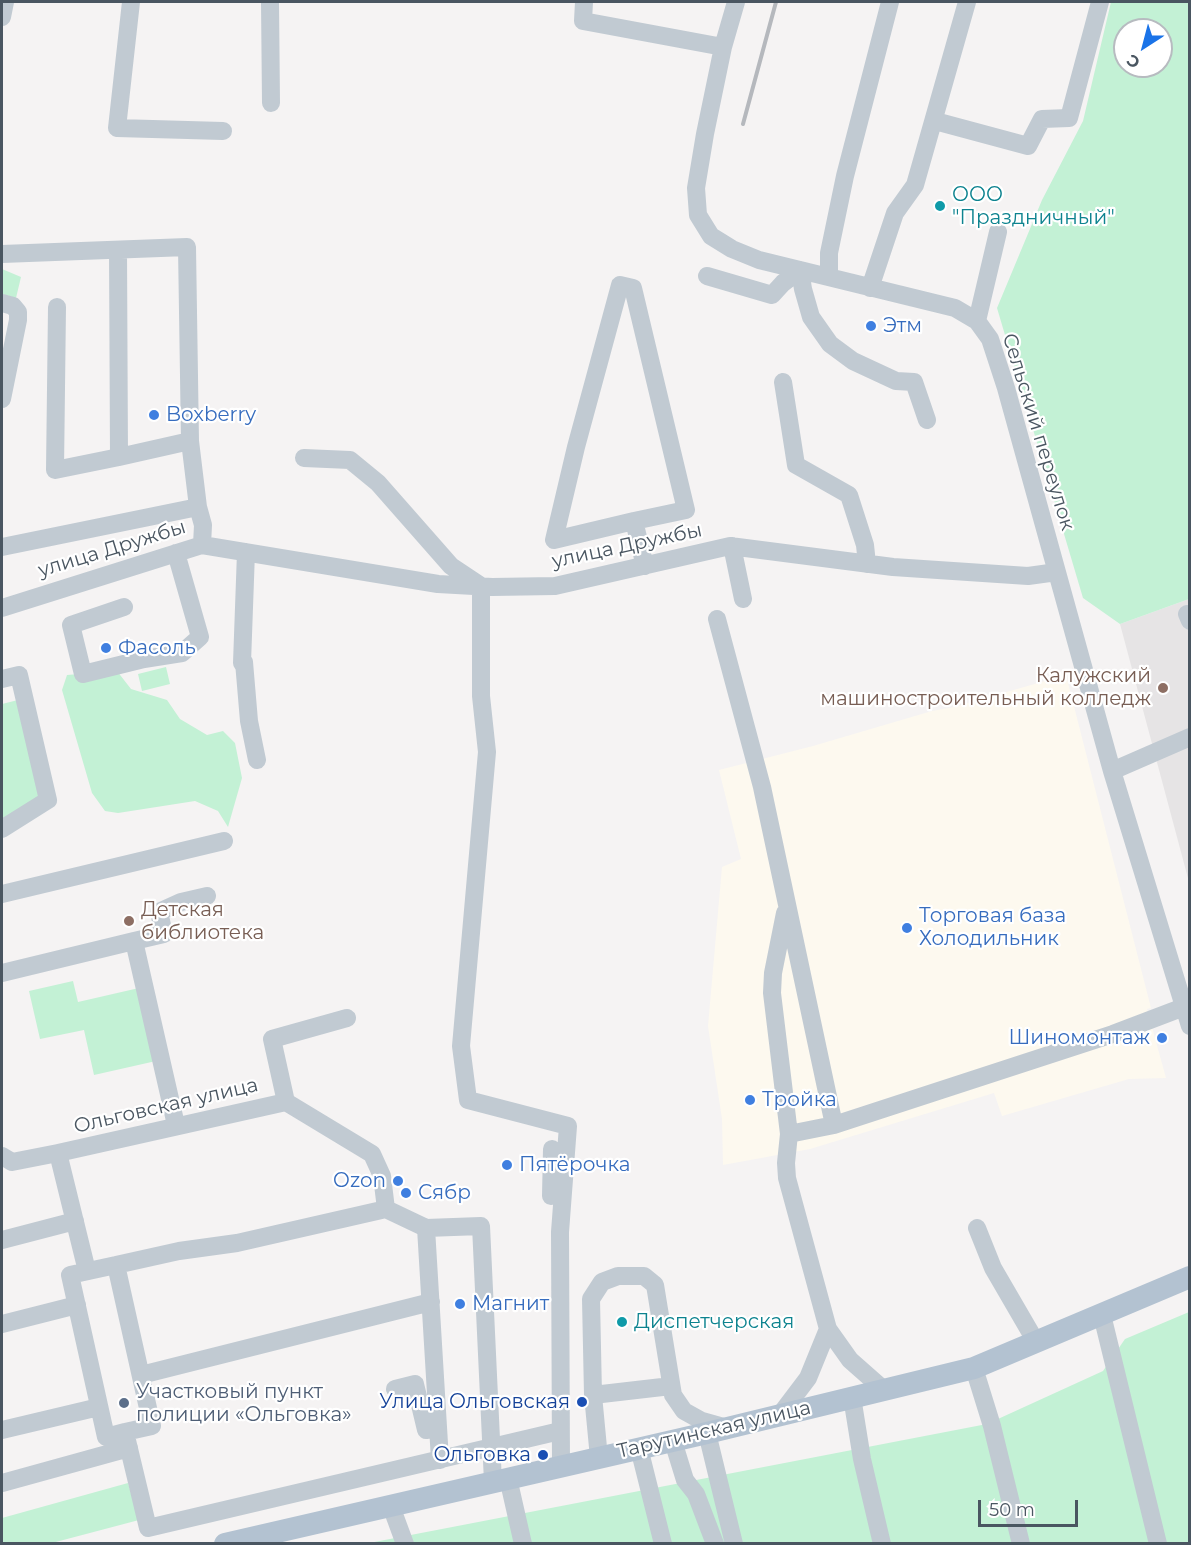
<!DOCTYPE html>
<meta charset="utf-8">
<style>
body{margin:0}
#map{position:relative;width:1191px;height:1545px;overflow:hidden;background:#f5f3f3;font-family:Montserrat,sans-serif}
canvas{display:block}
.frame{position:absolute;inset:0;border:3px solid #4a5661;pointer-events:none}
.north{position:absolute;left:1113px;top:18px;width:60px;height:60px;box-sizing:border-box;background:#fff;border:2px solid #b7bbc0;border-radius:50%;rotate:216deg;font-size:16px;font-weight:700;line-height:24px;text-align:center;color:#4a5661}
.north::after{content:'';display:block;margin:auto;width:21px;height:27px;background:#1a73e8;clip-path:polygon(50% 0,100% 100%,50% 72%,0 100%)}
.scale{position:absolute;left:978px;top:1500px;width:100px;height:27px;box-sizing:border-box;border:3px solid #4a5661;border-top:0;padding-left:8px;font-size:18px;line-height:21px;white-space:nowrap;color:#4a5661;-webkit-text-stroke:4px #fff;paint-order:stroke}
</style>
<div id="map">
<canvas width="1191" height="1545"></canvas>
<div class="frame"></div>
<div class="north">С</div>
<div class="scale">50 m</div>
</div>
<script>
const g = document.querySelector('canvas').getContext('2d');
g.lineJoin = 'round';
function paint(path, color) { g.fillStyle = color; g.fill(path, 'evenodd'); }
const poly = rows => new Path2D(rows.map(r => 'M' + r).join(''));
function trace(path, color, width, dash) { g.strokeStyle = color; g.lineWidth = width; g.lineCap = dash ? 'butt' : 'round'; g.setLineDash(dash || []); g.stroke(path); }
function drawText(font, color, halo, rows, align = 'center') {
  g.font = font + ' Montserrat,sans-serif'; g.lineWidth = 4.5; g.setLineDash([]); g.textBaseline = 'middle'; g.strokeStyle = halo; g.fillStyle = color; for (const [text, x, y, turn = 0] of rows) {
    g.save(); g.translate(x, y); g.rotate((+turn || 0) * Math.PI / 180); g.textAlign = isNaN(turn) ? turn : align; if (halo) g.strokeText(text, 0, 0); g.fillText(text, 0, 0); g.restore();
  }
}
const commercial = poly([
 [1066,675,1151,1008,1147,1009,1166,1078,1129,1079,1002,1116,994,1093,810,1149,723,1165,722,1119,708,1026,722,867,741,859,719,770,813,746,932,711,954,707]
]);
const education = poly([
 [1189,599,1189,882,1120,624]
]);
const green = poly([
 [1111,2,1190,2,1189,599,1120,624,1083,598,997,308,1042,200,1083,121],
 [1125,30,1161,30,1161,66,1125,66],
 [2,269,21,277,16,298,2,294],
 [166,667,170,684,142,691,138,674],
 [117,671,131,689,167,700,180,719,207,735,223,731,235,743,242,778,228,827,218,811,195,801,118,813,105,811,92,793,62,690,67,675],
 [18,700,41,798,2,824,2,704],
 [73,981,78,1002,139,988,156,1061,94,1075,84,1030,40,1039,29,991],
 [1189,1312,1189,1543,364,1544,987,1424,1103,1371,1125,1339],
 [128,1483,139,1520,52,1543,2,1544,2,1518]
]);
const minor = poly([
 [131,2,117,128,223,131],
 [270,2,271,103],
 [584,2,583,21,723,47],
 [736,2,723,47,705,134,696,188,698,215,711,236,732,249,759,260,955,308,977,321,990,339,1006,388,1112,771,1190,1026],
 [2,17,5,2],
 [935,121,1028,146,1042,119,1069,118,1100,2],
 [118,250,119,457,190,441],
 [2,254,187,247,190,441,198,507],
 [707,276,772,295,783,283,800,270,803,289,811,317,830,344,853,361,896,381,914,382,927,420],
 [829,277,829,253,845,176,890,2],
 [870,288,895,213,915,185,967,2],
 [2,303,13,306,18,312,18,320,2,399],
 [57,307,55,470,119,457],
 [977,321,998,232],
 [783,382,796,465,849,495,865,545,867,564],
 [304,458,350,460,378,483,451,566,481,586,481,696,487,752,461,1046,468,1100,568,1126,560,1232,561,1466],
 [634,521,554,540,576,447,620,285,633,288,686,510,634,521,645,566],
 [732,546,743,599],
 [2,547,198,507,203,525,202,545],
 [246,552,242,663,244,662,249,721,257,760],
 [124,607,71,625,83,674,144,659,182,653,200,637,176,553],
 [2,608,202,545,438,584,492,587,555,586,730,546,893,567,1028,576,1057,572],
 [1187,614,1190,621],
 [717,619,762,787,834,1125,1113,1034,1184,1007],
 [2,679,19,675,48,800,2,829],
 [1112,771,1190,737],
 [2,894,224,841],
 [134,941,164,934,159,912,181,902,207,896],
 [2,973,134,941,176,1125],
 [347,1018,272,1039,286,1102,372,1154,382,1176,386,1209,426,1228],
 [789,1134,834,1125],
 [2,1156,12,1162,58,1153],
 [551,1196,552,1149],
 [977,1228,993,1268,1036,1342],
 [2,1240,75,1221],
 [116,1265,179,1251,237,1243,386,1209],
 [87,1271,58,1153,286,1102],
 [1102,1315,1158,1544],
 [2,1324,77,1305],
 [828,1329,850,1360,884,1390],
 [974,1368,992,1426,1021,1544],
 [141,1375,431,1302],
 [395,1389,415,1384,426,1430,438,1428],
 [593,1395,591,1299,602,1282,618,1276,644,1276,655,1285,673,1395,684,1411,702,1421,727,1428],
 [852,1397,862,1459,882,1544],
 [780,1415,808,1378,828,1329,787,1178,786,1163,789,1134,772,993,773,973,785,913],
 [2,1430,99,1407],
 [125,1432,152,1426,116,1265,70,1275,106,1437,125,1432,148,1528,560,1431],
 [707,1433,734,1544],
 [673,1441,685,1480,696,1494,715,1544],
 [639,1448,663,1544],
 [599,1458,593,1395,671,1386],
 [440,1460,426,1228,481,1226,493,1482],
 [508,1478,523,1544],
 [2,1483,129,1448],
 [391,1506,405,1544]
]);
const major = poly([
 [225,1544,707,1433,974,1368,1190,1277]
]);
const rail = poly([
 [743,124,776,2]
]);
const markers = [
 [940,206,6,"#0f9aa8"],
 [871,326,6,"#3f7fe0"],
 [154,415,6,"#3f7fe0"],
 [106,648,6,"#3f7fe0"],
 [1163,688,6,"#8d6e63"],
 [129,921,6,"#8d6e63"],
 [907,928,6,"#3f7fe0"],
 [1162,1038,6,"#3f7fe0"],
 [750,1100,6,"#3f7fe0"],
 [507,1165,6,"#3f7fe0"],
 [398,1181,6,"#3f7fe0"],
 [406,1193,6,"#3f7fe0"],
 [460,1304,6,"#3f7fe0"],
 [622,1322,6,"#0f9aa8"],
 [582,1402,6,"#1a4fb4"],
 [124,1403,6,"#5c6f8a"],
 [543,1455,6,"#1a4fb4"]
];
const cultureNames = [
 ["ООО",952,195],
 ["\"Праздничный\"",952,218],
 ["Диспетчерская",634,1322]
];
const shopNames = [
 ["Этм",883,326],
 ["Boxberry",166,415],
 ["Фасоль",118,648],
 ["Торговая база",919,916],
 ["Холодильник",919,939],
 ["Шиномонтаж",1150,1038,"right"],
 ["Тройка",762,1100],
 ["Пятёрочка",519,1165],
 ["Ozon",386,1181,"right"],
 ["Сябр",418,1193],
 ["Магнит",472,1304]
];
const streetNames = [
 ["Сельский переулок",1038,432,73],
 ["улица Дружбы",627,546,-12],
 ["улица Дружбы",112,549,-17],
 ["Ольговская улица",166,1106,-13],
 ["Тарутинская улица",714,1430,-13]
];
const educationNames = [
 ["Калужский",1151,676],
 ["машиностроительный колледж",1151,699],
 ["Детская",141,910,"left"],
 ["библиотека",141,933,"left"]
];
const serviceNames = [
 ["Участковый пункт",136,1392],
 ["полиции «Ольговка»",136,1415]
];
const transitNames = [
 ["Улица Ольговская",570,1402],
 ["Ольговка",531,1455]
];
paint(commercial, '#fdf9ef');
paint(education, '#e6e4e5');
paint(green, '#c3f1d5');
trace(minor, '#c1cad2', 18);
trace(major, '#b3c2d1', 22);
trace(rail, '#b5b8bd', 4);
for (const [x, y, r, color] of markers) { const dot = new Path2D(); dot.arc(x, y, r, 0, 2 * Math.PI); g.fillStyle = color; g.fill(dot); trace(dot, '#fff', 2); }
drawText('20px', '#0d838f', '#fff', cultureNames, 'left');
drawText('20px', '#366cbe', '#fff', shopNames, 'left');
drawText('20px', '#4a5661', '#fff', streetNames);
drawText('20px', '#785e54', '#fff', educationNames, 'right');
drawText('20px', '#4e5e75', '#fff', serviceNames, 'left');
drawText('20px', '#164399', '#fff', transitNames, 'right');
</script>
